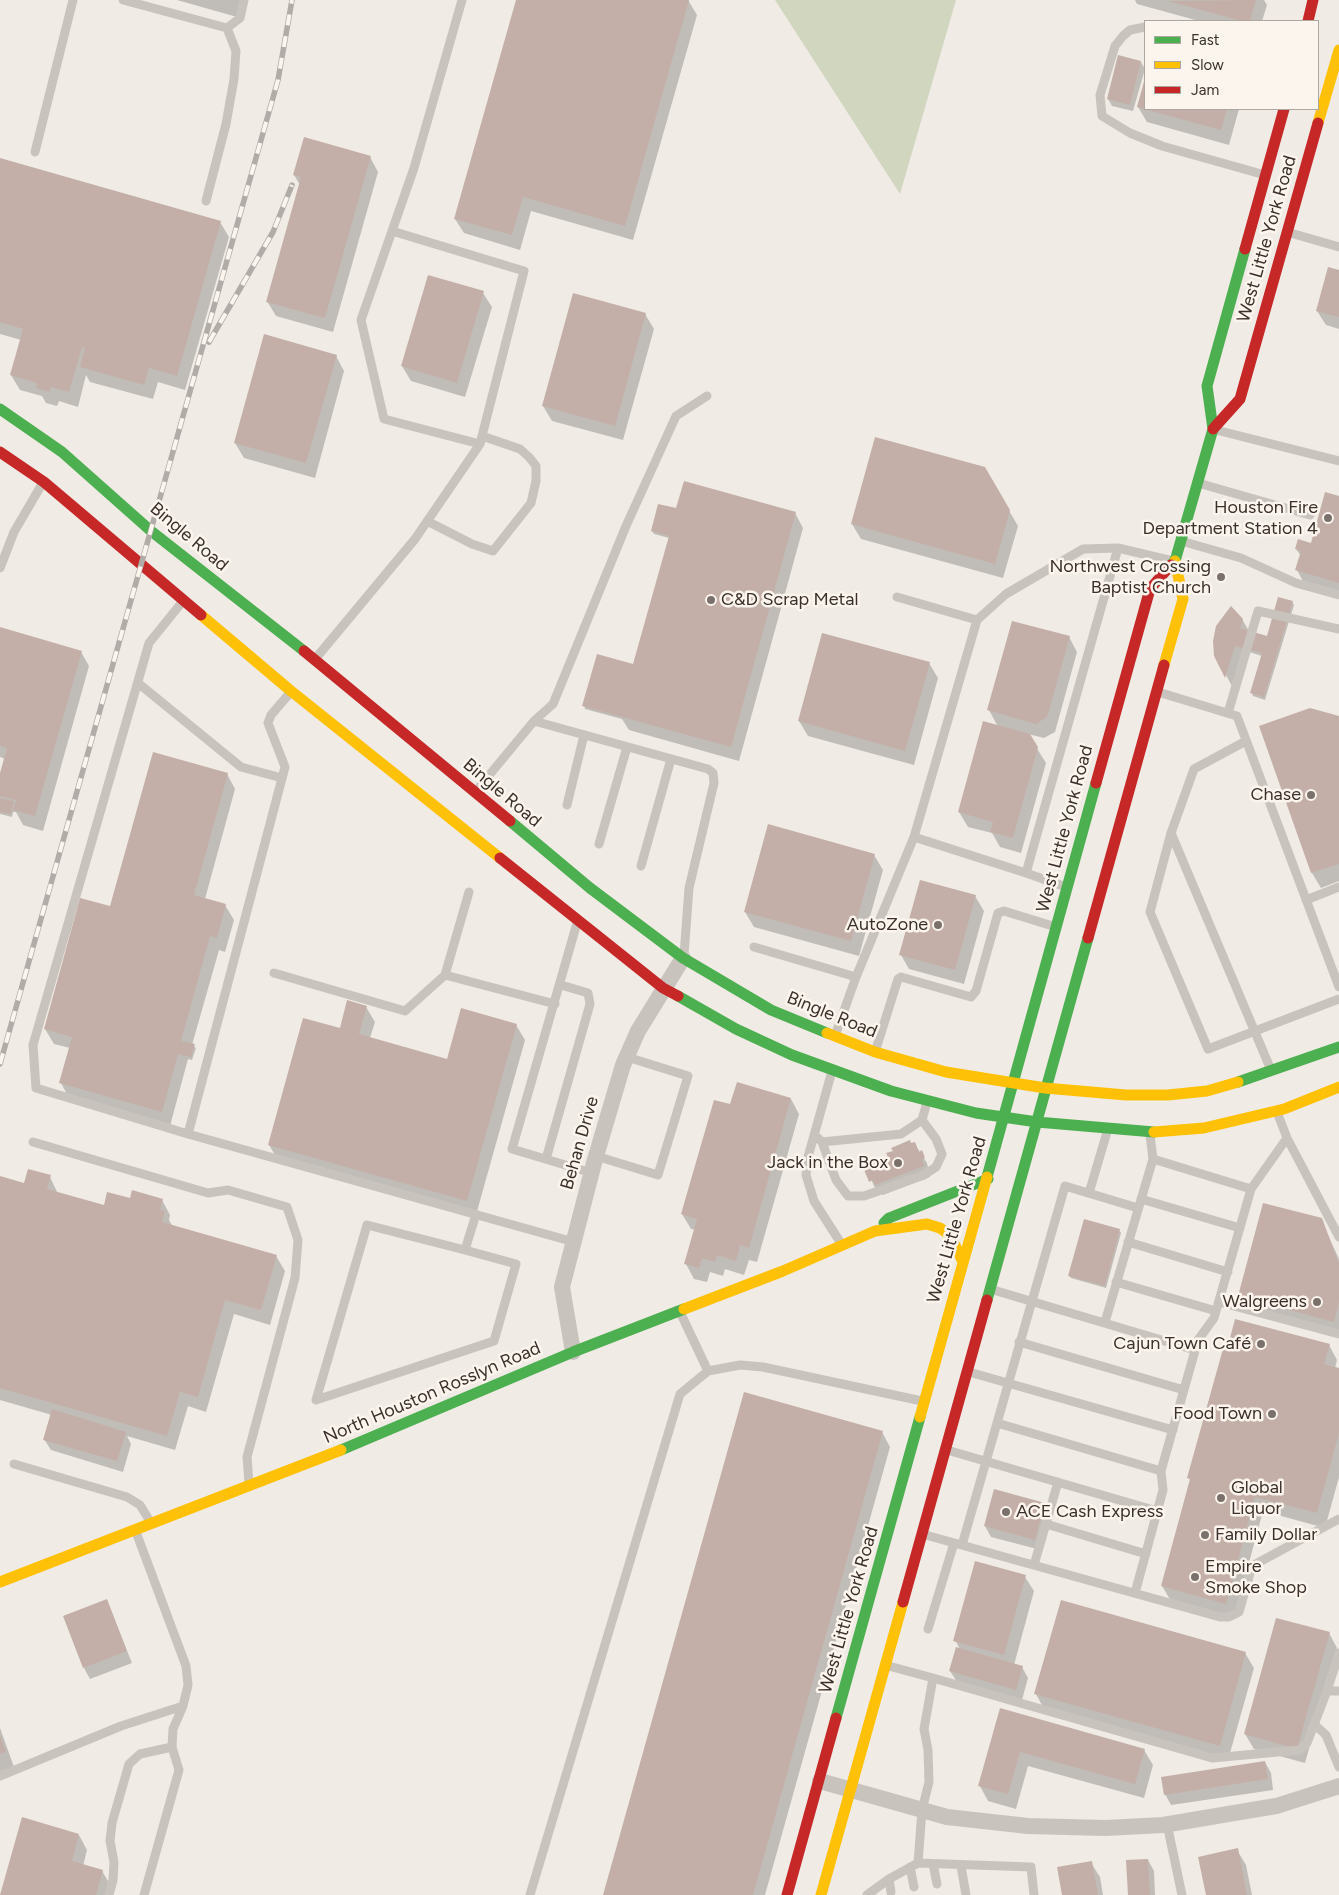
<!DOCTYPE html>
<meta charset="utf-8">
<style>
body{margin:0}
#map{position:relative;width:1339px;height:1895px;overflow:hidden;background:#f0ebe5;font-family:Figtree,sans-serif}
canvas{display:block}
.legend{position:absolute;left:1144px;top:20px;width:175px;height:90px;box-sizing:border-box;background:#fbf5ee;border:1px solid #aea6a0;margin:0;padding:6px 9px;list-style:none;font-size:15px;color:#3b302b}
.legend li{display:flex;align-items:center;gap:10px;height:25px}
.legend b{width:25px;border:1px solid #aea6a0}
</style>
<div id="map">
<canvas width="1339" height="1895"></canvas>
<ul class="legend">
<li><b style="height:6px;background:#4caf50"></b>Fast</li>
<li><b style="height:6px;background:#ffc107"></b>Slow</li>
<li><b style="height:6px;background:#c62828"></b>Jam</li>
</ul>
</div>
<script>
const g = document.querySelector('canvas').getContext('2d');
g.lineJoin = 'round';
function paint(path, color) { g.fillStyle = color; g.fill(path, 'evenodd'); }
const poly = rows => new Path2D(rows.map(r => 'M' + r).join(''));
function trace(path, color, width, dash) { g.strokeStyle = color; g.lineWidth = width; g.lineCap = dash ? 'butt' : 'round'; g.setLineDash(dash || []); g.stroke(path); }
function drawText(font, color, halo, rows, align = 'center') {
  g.font = font + ' Figtree,sans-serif'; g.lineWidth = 5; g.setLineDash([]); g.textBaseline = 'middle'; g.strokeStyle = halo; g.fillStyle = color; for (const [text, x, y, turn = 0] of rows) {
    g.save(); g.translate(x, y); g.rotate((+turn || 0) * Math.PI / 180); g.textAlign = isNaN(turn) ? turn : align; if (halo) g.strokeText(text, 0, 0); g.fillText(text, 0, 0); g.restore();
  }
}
const green = poly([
 [775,0,956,0,900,194]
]);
const shadow = poly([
 [177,0,242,0,237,17],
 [517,0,688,0,697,15,633,240,531,211,520,250,464,233,455,219],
 [1135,0,1264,0,1267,5,1262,21,1199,21,1137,4],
 [1141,62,1145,69,1133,111,1112,106,1108,99],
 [1145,81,1145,109,1239,109,1229,145,1147,122,1138,107],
 [370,157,378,172,333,332,276,316,267,301,300,185,294,175],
 [0,159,220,222,229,237,185,390,158,382,153,399,90,382,86,375,78,407,59,401,57,406,46,403,42,396,20,390,11,375,21,340,0,334],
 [1339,271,1339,329,1326,325,1317,311],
 [483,293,492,307,465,397,411,381,402,366],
 [645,314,654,329,623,440,552,421,543,406],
 [336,356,344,371,315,478,244,458,235,443],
 [876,439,984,468,1018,526,1003,578,861,539,852,524],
 [1339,497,1339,595,1305,585,1297,570,1301,556,1296,549,1312,545],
 [675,510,795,513,803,528,739,761,629,730,622,719,585,709,584,705,634,665,669,538,654,534,652,531],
 [1292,602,1294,605,1265,700,1253,696,1252,693,1262,656,1243,650,1232,686,1215,655,1242,619,1249,631,1267,638],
 [0,629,81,652,89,666,43,831,23,825,16,812,13,812,12,817,0,814,0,777,5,759,0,757],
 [1069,637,1077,652,1055,732,1044,738,1028,734,1046,763,1021,853,1000,847,992,833,968,827,959,812,998,727,989,710],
 [929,663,938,678,914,765,808,736,799,721],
 [1339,717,1339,881,1321,888,1312,873,1261,727],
 [227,774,235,789,205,899,225,905,234,920,225,952,219,950,192,1045,196,1048,192,1060,188,1059,170,1126,69,1098,61,1083,70,1048,54,1044,45,1029,110,908],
 [874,855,883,870,859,956,754,927,745,912],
 [975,896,984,911,964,984,909,969,901,955],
 [366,1007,375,1022,370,1038,448,1060,516,1025,525,1040,476,1215,278,1160,269,1145,340,1030],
 [791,1099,799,1114,757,1262,749,1260,744,1275,725,1269,723,1276,710,1272,707,1282,694,1279,686,1264,696,1230,691,1229,682,1214,731,1106],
 [914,1143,927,1163,930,1177,883,1195,880,1191,877,1192,865,1167],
 [0,1177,25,1184,50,1177,58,1194,104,1207,131,1200,162,1200,170,1215,169,1220,173,1227,276,1256,285,1271,270,1325,234,1314,206,1412,188,1406,175,1450,127,1436,131,1444,123,1472,51,1450,44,1439,52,1415,0,1400],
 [1321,1220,1339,1259,1339,1336,1248,1311,1240,1296],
 [1119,1230,1121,1233,1106,1288,1071,1278,1069,1275],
 [1329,1345,1337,1360,1335,1368,1339,1369,1339,1477,1325,1528,1263,1511,1234,1618,1171,1601,1162,1586,1191,1482,1189,1478],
 [882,1432,890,1447,765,1895,605,1895],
 [1044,1504,1050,1515,1041,1550,991,1537,985,1526],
 [1025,1577,1034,1591,1014,1665,1022,1667,1028,1678,1022,1700,957,1682,950,1671,960,1649,955,1640],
 [107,1601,132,1663,90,1679,84,1668],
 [1329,1633,1337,1648,1305,1763,1254,1749,1245,1734],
 [1245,1653,1254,1668,1228,1760,1044,1709,1036,1694],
 [1001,1710,1144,1750,1153,1765,1144,1798,1028,1766,1016,1809,988,1801,980,1786],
 [0,1728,14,1767,0,1772],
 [1265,1762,1271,1773,1273,1790,1171,1805,1165,1794],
 [79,1835,87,1850,83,1866,102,1871,111,1886,108,1895,1,1895],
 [1237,1850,1246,1865,1252,1895,1208,1895],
 [1148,1860,1154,1871,1155,1895,1130,1895],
 [1091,1863,1100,1877,1103,1895,1063,1895]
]);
const building = poly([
 [516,0,689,0,625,226,523,197,512,235,454,219],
 [1256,0,1250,21,1242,21,1168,1],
 [1118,55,1141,61,1130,105,1107,99],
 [1145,78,1145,109,1227,109,1221,130,1137,107],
 [304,137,371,156,325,318,266,302,301,177,293,175],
 [0,158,221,221,177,376,149,368,144,385,80,367,85,348,82,347,69,392,51,387,49,392,36,388,37,383,10,375,23,329,0,322],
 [1328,267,1339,270,1339,317,1316,311],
 [428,275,484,291,457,383,401,366],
 [573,293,646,313,615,426,542,406],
 [264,334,337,355,306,463,234,443],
 [875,437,985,467,1010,510,995,564,851,524],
 [684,481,796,512,731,747,582,706,597,654,633,664,669,536,651,531,658,504,676,508],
 [1325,492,1339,496,1339,583,1295,570,1301,551,1295,549,1298,539,1311,543],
 [1278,597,1293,601,1264,697,1250,693,1262,653,1235,646,1225,678,1214,656,1213,641,1216,626,1231,606,1243,619,1240,628,1267,636],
 [1012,621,1070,636,1047,717,1036,724,987,710],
 [0,627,82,651,35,816,13,810,16,800,0,796,0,773,7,748,0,746],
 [822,633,930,662,905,751,798,721],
 [1310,708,1339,716,1339,864,1311,873,1259,726],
 [983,721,1030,734,1038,747,1013,838,990,832,993,822,958,812],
 [153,752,228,773,194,895,226,904,217,938,210,936,181,1041,195,1044,191,1057,178,1054,162,1112,59,1083,72,1037,44,1029,80,898,110,906],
 [0,798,14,801,11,814,0,812],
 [768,824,875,854,851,941,744,912],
 [920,880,976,895,955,970,899,955],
 [347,1000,367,1006,359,1034,447,1059,461,1008,517,1024,467,1201,268,1145,303,1018,340,1028],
 [737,1082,791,1098,749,1248,740,1245,736,1261,717,1255,715,1262,702,1258,699,1268,684,1264,697,1219,681,1214,714,1100,730,1104],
 [910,1140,911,1143,915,1142,919,1152,922,1150,925,1158,922,1159,924,1166,875,1185,873,1180,869,1182,863,1167,888,1157,886,1153,893,1151,891,1148],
 [28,1169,51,1175,47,1189,104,1205,107,1192,130,1198,132,1190,163,1199,160,1210,165,1211,162,1222,277,1255,261,1310,225,1300,198,1397,180,1392,167,1436,0,1388,0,1176,24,1183],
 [1263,1203,1322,1218,1339,1264,1339,1302,1334,1322,1238,1296],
 [1084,1219,1120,1229,1105,1286,1068,1276],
 [1235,1319,1330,1344,1324,1364,1339,1368,1339,1433,1317,1513,1255,1497,1226,1604,1161,1586,1190,1479,1187,1478,1226,1338,1230,1338],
 [744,1392,883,1431,753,1895,603,1895],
 [52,1409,126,1432,117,1461,43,1440],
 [994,1489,1045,1503,1035,1540,984,1526],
 [975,1561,1026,1575,1004,1655,953,1641],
 [107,1599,127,1651,83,1668,63,1616],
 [1061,1600,1246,1652,1220,1746,1034,1694],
 [1276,1618,1330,1632,1297,1749,1244,1734],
 [956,1647,1023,1666,1016,1690,949,1671],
 [1000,1708,1145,1749,1135,1784,1020,1752,1008,1794,978,1786],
 [0,1735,6,1752,0,1754],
 [1265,1761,1268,1779,1164,1795,1161,1777],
 [22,1817,79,1834,72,1861,103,1870,96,1895,0,1895],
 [1238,1848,1247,1895,1206,1895,1198,1857],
 [1148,1859,1150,1895,1128,1895,1126,1860],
 [1092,1861,1098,1895,1062,1895,1057,1867]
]);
const lane = poly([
 [123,0,227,28,240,18,244,0],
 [462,0,414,168,361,320,384,419,480,444],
 [1145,27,1130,30,1123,36,1115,46,1100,95,1102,116,1130,133,1162,146,1265,175],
 [35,152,73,0],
 [206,201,226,124,234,79,236,51,227,28],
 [1287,232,1339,247],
 [1216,430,1339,461],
 [1198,483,1310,515],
 [427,521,472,544,493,551,531,503,536,481,536,466,529,457,520,449,482,436],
 [1181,541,1241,558,1296,583,1339,595],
 [0,568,14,532,42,484],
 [897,597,977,620],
 [183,601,149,643,33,1045,36,1088,188,1134,285,767,268,723,271,715,289,694],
 [316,658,415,539,480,444,524,271,392,231],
 [138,683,241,767,282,778],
 [1158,692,1237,716,1339,987],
 [1228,713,1258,611,1339,629],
 [534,721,708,769,713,773,714,783,689,888,684,955],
 [1246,741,1194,769,1171,833,1150,912,1208,1049,1339,999],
 [476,791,534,721,553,704,626,526,676,416,707,396],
 [567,805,584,735],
 [1171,833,1271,1070],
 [914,837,1026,873],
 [599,844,627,747],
 [641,866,671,759],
 [1066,887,1026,873,1118,548],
 [1306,900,1339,887],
 [577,923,512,1149,592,1173],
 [754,947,856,977],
 [274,973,405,1011,445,975,555,1004],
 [445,975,469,892],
 [836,1033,856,977,914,837,977,620,1006,594,1083,549,1118,548,1173,561],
 [876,1049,898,979,901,977,971,997,976,991,998,913,1004,911,1056,927],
 [832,1071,808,1157,806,1175,814,1201,842,1245],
 [1277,1112,1287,1138,1339,1237],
 [188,1134,574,1242],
 [818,1138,822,1142,901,1134,922,1120,927,1102],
 [33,1142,208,1193,228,1190,287,1207,298,1240,295,1278,247,1457,249,1483],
 [822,1142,836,1180,848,1196,864,1196,924,1175,936,1167,942,1154,936,1139,922,1120],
 [596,1156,658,1175,688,1076,627,1057],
 [546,1159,590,1004,588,993,561,985],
 [1153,1159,1251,1189],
 [1089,1193,1107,1132],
 [1141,1199,1240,1228],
 [1128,1242,1228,1272],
 [465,1250,367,1225,316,1400,494,1341,516,1264,465,1250,476,1214],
 [1116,1282,1216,1311],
 [990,1289,1195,1350],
 [1219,1302,1339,1334],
 [1105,1322,1153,1159,1150,1135],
 [1019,1342,1184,1390],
 [708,1371,740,1365,763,1367,922,1401],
 [969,1372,1173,1430],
 [997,1423,1161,1471],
 [947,1450,1157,1511],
 [14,1464,127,1497,140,1505,151,1523],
 [1046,1524,1146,1554],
 [136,1532,186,1666,188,1685,183,1706,173,1729,172,1747,179,1770,144,1895],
 [922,1534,1220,1617,1229,1617,1239,1612,1252,1566,1339,1519],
 [962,1545,1065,1186,1138,1208],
 [1034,1565,1058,1482],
 [1135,1593,1163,1490,1161,1471,1198,1340,1214,1318,1251,1189,1287,1138],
 [928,1629,954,1543],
 [885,1665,933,1678,924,1729,928,1750,929,1782,922,1810,918,1863],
 [933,1678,1212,1758,1300,1750,1307,1743,1327,1691,1339,1653],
 [1327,1691,1339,1691],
 [1314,1724,1326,1735,1339,1767],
 [0,1776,121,1726,183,1706],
 [1167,1824,1182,1895],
 [933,1864,937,1884],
 [961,1866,966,1895],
 [910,1867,914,1887],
 [889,1879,891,1892],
 [109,1895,113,1880,114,1862,110,1841,112,1823,129,1764,140,1754,172,1747],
 [530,1895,680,1394,708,1371,680,1312],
 [867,1895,889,1879,918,1863,1031,1867,1034,1895]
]);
const street = poly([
 [573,1352,562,1287,594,1163,623,1065,638,1031,683,958],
 [820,1781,947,1817,1028,1826,1105,1828,1163,1825,1276,1806,1339,1786]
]);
const fast = poly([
 [0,409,62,452,151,531,304,651],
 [1171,565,1175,561,1213,429,1207,386,1245,249],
 [510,821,590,888,683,958,771,1010,827,1033],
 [678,996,736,1029,792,1055,891,1091,976,1113,1037,1122,1154,1132],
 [1238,1082,1339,1047],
 [987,1177,1096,783],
 [884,1223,889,1218,988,1179],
 [987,1300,1088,938],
 [341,1450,573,1352,684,1309],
 [836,1718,920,1417]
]);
const slow = poly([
 [1318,123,1339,50],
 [201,615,291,691,500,858],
 [1164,665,1183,599,1175,561],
 [827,1033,875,1052,946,1072,1045,1088,1126,1095,1168,1095,1207,1091,1238,1082],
 [1154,1132,1204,1128,1284,1109,1339,1087],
 [684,1309,783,1271,875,1231,927,1224,940,1228,950,1235,963,1262],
 [920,1417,987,1177],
 [0,1582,341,1450],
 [821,1895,903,1602]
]);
const jam = poly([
 [1308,21,1313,0],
 [1245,249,1284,109],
 [1213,429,1240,399,1318,123],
 [0,452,44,482,201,615],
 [304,651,510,821],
 [1096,783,1150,589,1171,565],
 [500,858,663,988,678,996],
 [1088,938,1164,665],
 [903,1602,987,1300],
 [787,1895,836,1718]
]);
const rail = poly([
 [209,342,273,232,292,185],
 [0,1064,278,80,292,0]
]);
const markers = [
 [1328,518,5,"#7a716c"],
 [1221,577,5,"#7a716c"],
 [711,600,5,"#7a716c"],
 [1311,795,5,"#7a716c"],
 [938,925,5,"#7a716c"],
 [898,1163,5,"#7a716c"],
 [1317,1302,5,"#7a716c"],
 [1261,1344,5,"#7a716c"],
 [1272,1414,5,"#7a716c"],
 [1221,1498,5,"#7a716c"],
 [1006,1512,5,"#7a716c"],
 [1205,1535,5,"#7a716c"],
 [1195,1577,5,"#7a716c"]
];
const streetNames = [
 ["West Little York Road",1267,239,-74],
 ["Bingle Road",189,537,40],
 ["Bingle Road",502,793,40],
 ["West Little York Road",1065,829,-75],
 ["Bingle Road",832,1015,22],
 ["Behan Drive",580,1143,-74],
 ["West Little York Road",957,1220,-74],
 ["North Houston Rosslyn Road",432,1393,-23],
 ["West Little York Road",849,1610,-74]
];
const poiNames = [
 ["Houston Fire",1318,508],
 ["Department Station 4",1318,529],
 ["Northwest Crossing",1211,567],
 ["Baptist Church",1211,588],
 ["C&D Scrap Metal",721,600,"left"],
 ["Chase",1301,795],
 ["AutoZone",928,925],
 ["Jack in the Box",888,1163],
 ["Walgreens",1307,1302],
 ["Cajun Town Café",1251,1344],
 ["Food Town",1262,1414],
 ["Global",1231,1488,"left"],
 ["Liquor",1231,1509,"left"],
 ["ACE Cash Express",1016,1512,"left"],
 ["Family Dollar",1215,1535,"left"],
 ["Empire",1205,1567,"left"],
 ["Smoke Shop",1205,1588,"left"]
];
paint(green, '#d1d6bf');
paint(shadow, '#0003');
paint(building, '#c3afa7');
trace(lane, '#c9c3be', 9);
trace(street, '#c9c3be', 16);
trace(fast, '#4caf50', 11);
trace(slow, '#ffc107', 11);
trace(jam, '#c62828', 11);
trace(rail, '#b1aca8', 5.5);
trace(rail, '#fbf5ee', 4, [11]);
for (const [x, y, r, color] of markers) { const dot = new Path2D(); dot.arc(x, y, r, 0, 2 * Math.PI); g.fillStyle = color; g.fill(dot); trace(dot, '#fbf5ee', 2); }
drawText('18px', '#3b302b', '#fbf5ee', streetNames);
drawText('18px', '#3b302b', '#fbf5ee', poiNames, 'right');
</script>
